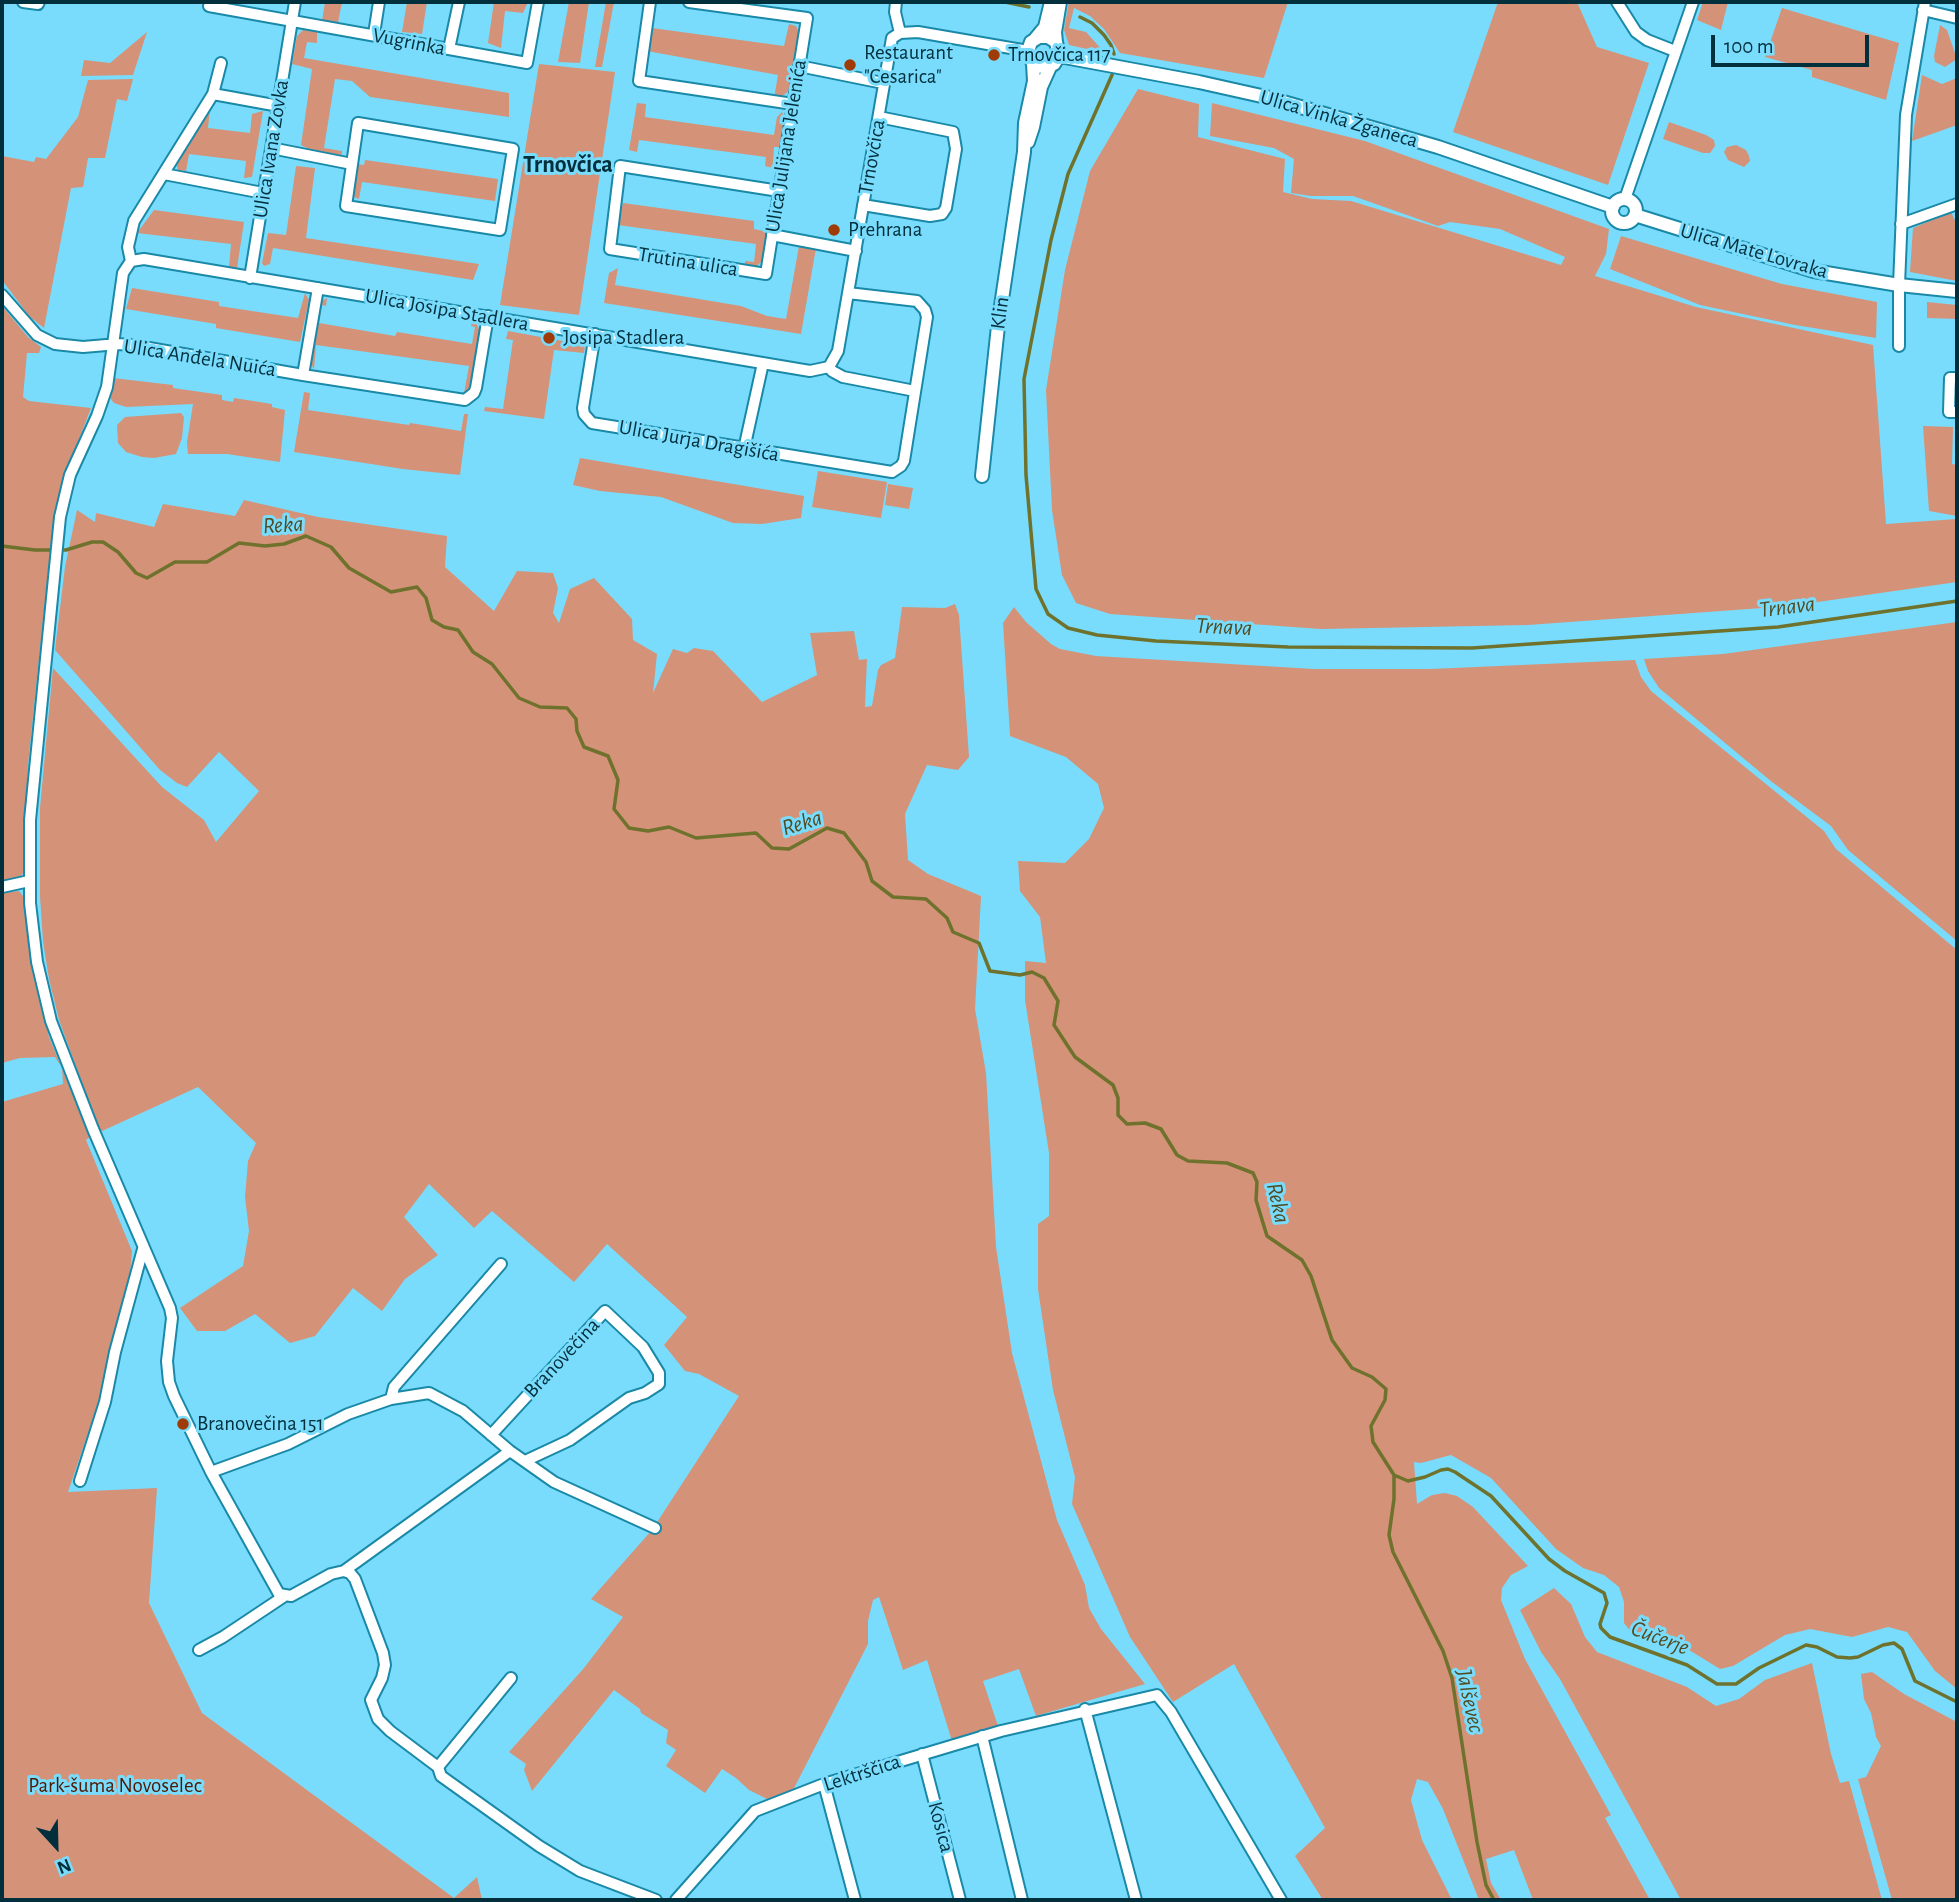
<!DOCTYPE html>
<meta charset="utf-8">
<style>
body{margin:0}
#map{position:relative;width:1959px;height:1902px;overflow:hidden;background:#7adcfc;font-family:"Alegreya Sans",sans-serif}
canvas{display:block}
.frame{position:absolute;inset:0;border:4px solid #012f3c;pointer-events:none}
.north{position:absolute;left:21px;top:1811px;width:70px;height:70px;-webkit-text-stroke:5px #7adcfc;paint-order:stroke;rotate:158deg;font-size:19px;font-weight:700;line-height:28px;text-align:center;color:#012f3c}
.north::after{content:'';display:block;margin:auto;width:24px;height:32px;background:#012f3c;clip-path:polygon(50% 0,100% 100%,50% 72%,0 100%)}
.scale{position:absolute;left:1711px;top:35px;width:158px;height:32px;box-sizing:border-box;border:4px solid #012f3c;border-top:0;padding-left:9px;font-size:21px;line-height:24px;white-space:nowrap;color:#012f3c;-webkit-text-stroke:5px #7adcfc;paint-order:stroke}
</style>
<div id="map">
<canvas width="1959" height="1902"></canvas>
<div class="frame"></div>
<div class="north">N</div>
<div class="scale">100 m</div>
</div>
<script>
const g = document.querySelector('canvas').getContext('2d');
g.lineJoin = 'round';
function paint(path, color) { g.fillStyle = color; g.fill(path, 'evenodd'); }
const poly = rows => new Path2D(rows.map(r => 'M' + r).join(''));
function trace(path, color, width, dash) { g.strokeStyle = color; g.lineWidth = width; g.lineCap = dash ? 'butt' : 'round'; g.setLineDash(dash || []); g.stroke(path); }
function drawText(font, color, halo, rows, align = 'center') {
  g.font = font + ' "Alegreya Sans",sans-serif'; g.lineWidth = 6; g.setLineDash([]); g.textBaseline = 'middle'; g.strokeStyle = halo; g.fillStyle = color; for (const [text, x, y, turn = 0] of rows) {
    g.save(); g.translate(x, y); g.rotate((+turn || 0) * Math.PI / 180); g.textAlign = isNaN(turn) ? turn : align; if (halo) g.strokeText(text, 0, 0); g.fillText(text, 0, 0); g.restore();
  }
}
const green = poly([
 [325,2,342,2,338,23,322,21],
 [407,2,427,2,422,34,402,32],
 [494,2,528,2,523,13,505,11,501,48,488,43],
 [569,2,589,2,580,63,558,62],
 [606,2,614,2,602,67,595,67],
 [1069,2,1288,2,1264,78,1120,53,1104,29,1090,16,1074,8,1069,28,1086,32,1105,53,1069,45,1064,30],
 [1498,2,1577,2,1597,47,1649,63,1608,185,1453,132],
 [1703,2,1728,2,1721,30,1697,20],
 [1782,8,1899,43,1886,100,1812,77,1812,70,1765,57],
 [789,24,796,26,800,35,790,90,780,98,774,98,778,75,647,51,652,28,784,46],
 [1940,25,1947,30,1957,59,1945,67,1935,62,1934,56],
 [303,30,317,32,317,43,307,42,304,58,509,93,509,117,370,97,352,81,335,79,324,148,342,151,342,155,315,152,301,145,312,69,292,64,297,36],
 [147,32,133,75,81,76,84,60,110,63],
 [539,64,615,72,579,315,500,305],
 [1922,75,1942,84,1957,78,1957,125,1912,141],
 [133,79,127,101,117,99,105,158,88,158,83,187,71,188,44,328,29,316,2,280,2,156,34,162,36,157,46,159,78,117,88,80],
 [1138,89,1199,104,1198,137,1285,159,1283,192,1312,199,1351,201,1561,265,1565,257,1500,229,1450,222,1438,226,1353,196,1311,196,1291,193,1294,159,1274,148,1210,136,1212,103,1365,141,1609,229,1606,254,1595,276,1696,307,1873,345,1886,524,1957,519,1957,582,1790,606,1528,625,1321,629,1110,614,1076,603,1062,575,1052,510,1046,390,1065,270,1090,171],
 [637,103,646,104,645,117,774,135,777,117,782,112,785,119,784,136,781,147,774,147,773,168,765,166,766,157,639,140,637,152,629,150],
 [210,109,208,128,250,133,252,114,263,111,252,177,244,178,246,161,189,154,186,171,178,170,176,163,184,147],
 [1669,122,1706,135,1714,140,1715,146,1710,153,1703,153,1663,139],
 [1736,145,1746,150,1749,156,1750,161,1744,167,1728,160,1724,152,1727,147],
 [365,160,498,179,495,201,362,182,359,199,354,197,357,164,364,165],
 [296,166,315,168,306,238,479,264,473,280,273,248,270,264,264,266,262,263,268,233,286,235],
 [623,203,754,221,754,229,768,232,764,259,756,267,745,268,745,261,754,262,756,244,618,225],
 [154,210,244,222,237,268,229,267,231,244,137,233],
 [1951,212,1957,225,1957,281,1910,272,1913,228],
 [1621,236,1782,284,1877,302,1876,338,1795,325,1700,305,1610,269],
 [799,246,816,248,801,334,604,303,609,273,618,268,615,285,741,306,767,316,786,319],
 [132,288,219,302,219,306,298,318,305,293,309,300,300,342,216,328,216,324,126,309],
 [327,298,326,306,322,305,319,323,395,336,397,332,472,344,475,327,471,326,472,321,476,323,480,331,470,387,464,393,469,366,316,345,314,369,309,362,321,301],
 [1927,302,1957,305,1957,345,1957,319,1927,318],
 [2,306,28,337,41,347,39,353,27,353,23,397,29,401,91,408,64,478,51,543,28,764,23,873,20,878,2,883],
 [508,331,585,345,584,353,554,350,544,419,484,411,485,407,503,409,513,340,506,339],
 [113,378,173,385,173,388,222,395,222,400,233,402,234,398,272,404,272,407,285,410,280,462,227,454,188,454,187,442,193,404,126,407,114,403,110,398],
 [304,392,310,393,308,410,409,425,410,423,461,431,464,414,468,414,460,475,403,469,294,452],
 [181,413,184,417,182,438,176,454,154,458,142,457,126,452,118,443,117,425,125,417],
 [1923,426,1953,427,1952,464,1957,465,1957,516,1929,511],
 [580,458,804,496,801,518,762,524,733,523,661,497,600,491,573,485],
 [818,471,887,482,881,518,812,507],
 [888,484,913,488,909,509,885,505],
 [244,500,318,517,447,536,445,567,494,611,517,571,553,573,558,588,553,613,559,623,570,589,594,578,632,619,633,640,657,654,653,693,673,649,687,653,694,648,713,651,762,702,817,675,810,633,854,631,859,660,867,659,865,707,872,706,878,670,881,665,895,658,902,607,945,608,955,604,959,615,969,757,958,770,927,765,905,814,908,860,928,874,981,896,975,1009,986,1073,996,1247,1012,1353,1057,1520,1085,1585,1089,1608,1101,1629,1145,1684,1036,1716,1019,1669,983,1681,998,1726,952,1741,927,1660,903,1670,879,1597,873,1600,868,1621,868,1644,792,1792,769,1800,749,1790,736,1778,722,1769,705,1793,666,1766,676,1750,666,1743,668,1730,641,1713,640,1709,614,1690,532,1791,524,1770,526,1764,509,1752,584,1668,623,1617,591,1599,652,1530,739,1396,699,1374,685,1371,664,1345,687,1317,607,1244,574,1282,492,1211,474,1228,429,1184,404,1217,438,1255,405,1279,382,1311,353,1288,315,1336,290,1343,255,1314,225,1331,197,1331,180,1308,243,1266,249,1231,245,1197,248,1161,256,1143,198,1087,100,1132,59,1020,49,979,43,941,40,897,40,808,53,668,162,787,204,820,216,842,259,791,219,752,187,787,177,783,160,770,55,650,65,567,77,510,95,522,96,513,154,527,163,504,235,516],
 [1014,607,1026,622,1051,644,1060,649,1096,656,1314,669,1431,669,1635,660,1641,677,1651,691,1824,831,1836,849,1957,950,1957,1689,1935,1671,1907,1632,1888,1627,1852,1637,1810,1629,1802,1631,1785,1635,1733,1666,1720,1669,1681,1645,1660,1637,1631,1632,1624,1623,1624,1602,1619,1587,1604,1575,1583,1568,1556,1549,1491,1478,1451,1455,1421,1463,1414,1462,1417,1504,1432,1495,1445,1493,1457,1496,1473,1507,1528,1566,1511,1575,1502,1588,1501,1600,1525,1659,1611,1815,1605,1818,1650,1900,1533,1900,1514,1850,1486,1859,1491,1883,1501,1900,1479,1900,1443,1809,1428,1782,1417,1779,1411,1800,1422,1840,1452,1900,1323,1900,1295,1856,1325,1828,1234,1664,1173,1702,1130,1637,1072,1504,1075,1477,1053,1390,1038,1289,1038,1224,1049,1216,1049,1153,1025,1000,1025,961,1046,963,1040,917,1020,891,1018,861,1065,863,1089,839,1104,808,1098,784,1066,757,1010,736,1003,623],
 [1957,622,1957,941,1848,850,1831,826,1772,782,1659,688,1648,671,1644,659,1723,654],
 [19,891,23,896,26,908,31,965,49,1037,90,1137,86,1140,132,1251,129,1286,108,1374,68,1492,157,1488,149,1603,202,1713,454,1898,477,1877,482,1900,2,1900,2,1102,63,1084,62,1068,55,1057,20,1058,2,1063,2,893],
 [1554,1588,1571,1604,1585,1637,1597,1652,1687,1687,1716,1706,1739,1699,1765,1680,1812,1663,1831,1754,1840,1783,1849,1781,1882,1900,1681,1900,1560,1679,1541,1652,1520,1610],
 [1872,1672,1904,1694,1957,1722,1957,1900,1892,1900,1858,1779,1866,1777,1881,1746,1876,1737,1871,1713,1864,1699,1861,1674]
]);
const stream = poly([
 [1005,2,1029,7],
 [1080,17,1092,23,1104,35,1111,45,1114,54],
 [1112,75,1068,174,1051,240,1024,379,1026,475,1036,589,1048,614,1068,628,1097,635,1156,641,1288,647,1472,648,1778,627,1957,601],
 [2,546,35,550,66,550,92,542,103,542,118,552,136,573,147,578,175,562,207,562,239,543,265,546,284,544,306,536,331,547,349,568,391,592,417,587,426,598,432,620,444,627,458,630,473,652,492,664,519,698,540,707,567,708,576,719,577,731,584,747,608,756,618,780,614,809,629,828,648,831,669,827,696,838,756,833,772,848,789,849,827,828,844,833,866,862,872,881,893,897,926,899,947,918,953,932,979,943,990,971,1020,975,1032,972,1044,978,1058,1001,1054,1025,1075,1057,1113,1085,1118,1098,1118,1115,1127,1124,1145,1123,1161,1129,1177,1155,1188,1161,1227,1163,1253,1173,1257,1182,1256,1200,1267,1236,1302,1260,1311,1276,1332,1340,1352,1368,1372,1377,1386,1389,1385,1400,1371,1426,1373,1442,1394,1475],
 [1394,1475,1408,1481,1425,1477,1441,1470,1448,1469,1455,1472,1491,1496,1549,1559,1565,1571,1604,1593,1607,1603,1600,1624,1601,1628,1610,1637,1687,1665,1717,1684,1736,1684,1759,1668,1806,1645,1817,1647,1837,1657,1850,1658,1858,1657,1883,1645,1894,1643,1902,1649,1915,1681,1957,1702],
 [1394,1475,1394,1499,1389,1535,1393,1552,1443,1651,1452,1678,1477,1842,1486,1885,1494,1900]
]);
const minor = poly([
 [23,2,38,4,39,2],
 [650,2,639,81,793,104],
 [689,2,807,18,766,274,610,249,620,166,779,191],
 [896,2,895,12,900,33],
 [1617,2,1636,32,1647,40,1675,51],
 [209,6,527,63,538,2],
 [1923,10,1957,18],
 [374,34,379,2],
 [449,49,459,2],
 [799,66,883,83],
 [213,94,279,106],
 [358,123,513,149,500,230,346,206,358,123],
 [271,148,352,164],
 [164,174,263,193],
 [1625,199,1693,2],
 [863,205,930,216,942,214,946,208,956,149,953,132,879,117],
 [1901,224,1957,204],
 [772,235,856,251],
 [131,261,123,273,107,387,97,416,70,475,60,517,30,820,30,903,37,962,51,1021,93,1129,170,1308,172,1318,167,1361,169,1382,174,1396,211,1472,279,1594,291,1596,331,1574,344,1571,510,1451],
 [131,261,144,259,810,371,829,367],
 [131,261,128,247,134,221,213,94,221,63],
 [250,278,295,2],
 [2,295,37,335,55,344,83,347,118,344,132,345,303,375,318,288],
 [595,334,583,408,584,414,592,423,892,472,901,466,904,461,927,317,925,310,917,301,848,293],
 [1899,346,1899,285,1906,115,1925,2],
 [829,367,838,351,892,38,900,33,918,32,1028,51],
 [829,367,832,371,843,377,915,391],
 [303,375,465,400,474,393,476,388,488,316],
 [1957,378,1950,378,1949,412,1957,412],
 [744,449,763,363],
 [2,887,29,881],
 [391,1399,394,1387,501,1264],
 [491,1435,605,1311,643,1347,659,1373,659,1384,645,1393,629,1398,570,1440,525,1461],
 [211,1472,288,1444,348,1414,391,1399,429,1393,463,1411,510,1451,554,1482,655,1528],
 [80,1481,105,1402,115,1352,143,1249],
 [344,1571,350,1573,355,1579,383,1653,385,1665,382,1678,371,1700,378,1719,390,1731,438,1767,441,1776,539,1846,580,1871,656,1900],
 [199,1650,223,1637,283,1597],
 [1085,1709,1136,1900],
 [982,1736,1022,1900],
 [922,1754,960,1900],
 [438,1767,511,1678],
 [824,1784,855,1900],
 [676,1900,755,1811,824,1784,1001,1731,1157,1695,1171,1712,1281,1900]
]);
const tertiary = poly([
 [1035,39,1045,27,1051,2],
 [1056,42,1055,32,1060,2],
 [1059,56,1199,82,1266,97,1438,147,1613,207],
 [1028,142,1033,127,1041,87,1050,67],
 '1612 211a12 12 0 1 1 24 0a12 12 0 1 1-24 0Z',
 [1635,215,1814,271,1899,285,1957,291],
 [982,476,998,326,1024,152,1025,123,1034,81,1033,64,1028,51,1031,42,1039,37,1048,37,1056,42,1059,56,1054,64,1046,68,1033,64]
]);
const markers = [
 [994,55,7,"#9f3b07"],
 [850,65,7,"#9f3b07"],
 [834,230,7,"#9f3b07"],
 [549,338,7,"#9f3b07"],
 [183,1424,7,"#9f3b07"]
];
const streetNames = [
 ["Vugrinka",409,42,11],
 ["Ulica Vinka Žganeca",1339,119,16],
 ["Ulica Julijana Jelenića",786,146,-81],
 ["Ulica Ivana Zovka",271,149,-81],
 ["Trnovčica",872,157,-80],
 ["Ulica Mate Lovraka",1754,251,16],
 ["Trutina ulica",688,262,9],
 ["Ulica Josipa Stadlera",447,310,10],
 ["Klin",1000,313,-82],
 ["Ulica Anđela Nuića",200,358,9],
 ["Ulica Jurja Dragišića",699,441,10],
 ["Branovečina",562,1358,-47],
 ["Lektrščica",862,1773,-18],
 ["Kosica",941,1827,75]
];
const poiNames = [
 ["Restaurant",864,53],
 ["\"Cesarica\"",864,77],
 ["Trnovčica 117",1008,55],
 ["Prehrana",848,230],
 ["Josipa Stadlera",563,338],
 ["Branovečina 151",197,1424]
];
const parkNames = [
 ["Park-šuma Novoselec",115,1786]
];
const waterNames = [
 ["Reka",283,525,-4],
 ["Trnava",1787,607,-7],
 ["Trnava",1224,627,3],
 ["Reka",802,823,-17],
 ["Reka",1278,1203,77],
 ["Čučerje",1660,1638,21],
 ["Jalševec",1470,1701,78]
];
const quarterNames = [
 ["Trnovčica",568,165]
];
paint(green, '#d49278');
trace(stream, '#6e722d', 3.5);
trace(minor, '#1989a7', 14);
trace(tertiary, '#1989a7', 16);
trace(minor, '#fff', 10);
trace(tertiary, '#fff', 12);
for (const [x, y, r, color] of markers) { const dot = new Path2D(); dot.arc(x, y, r, 0, 2 * Math.PI); g.fillStyle = color; g.fill(dot); trace(dot, '#7adcfc', 2.5); }
drawText('21px', '#012f3c', '#7adcfc', streetNames);
drawText('21px', '#012f3c', '#7adcfc', poiNames, 'left');
drawText('21px', '#501800', '#7adcfc', parkNames);
drawText('italic 23px', '#514b22', '#7adcfc', waterNames);
drawText('bold 24px', '#012f3c', '#7adcfc', quarterNames);
</script>
